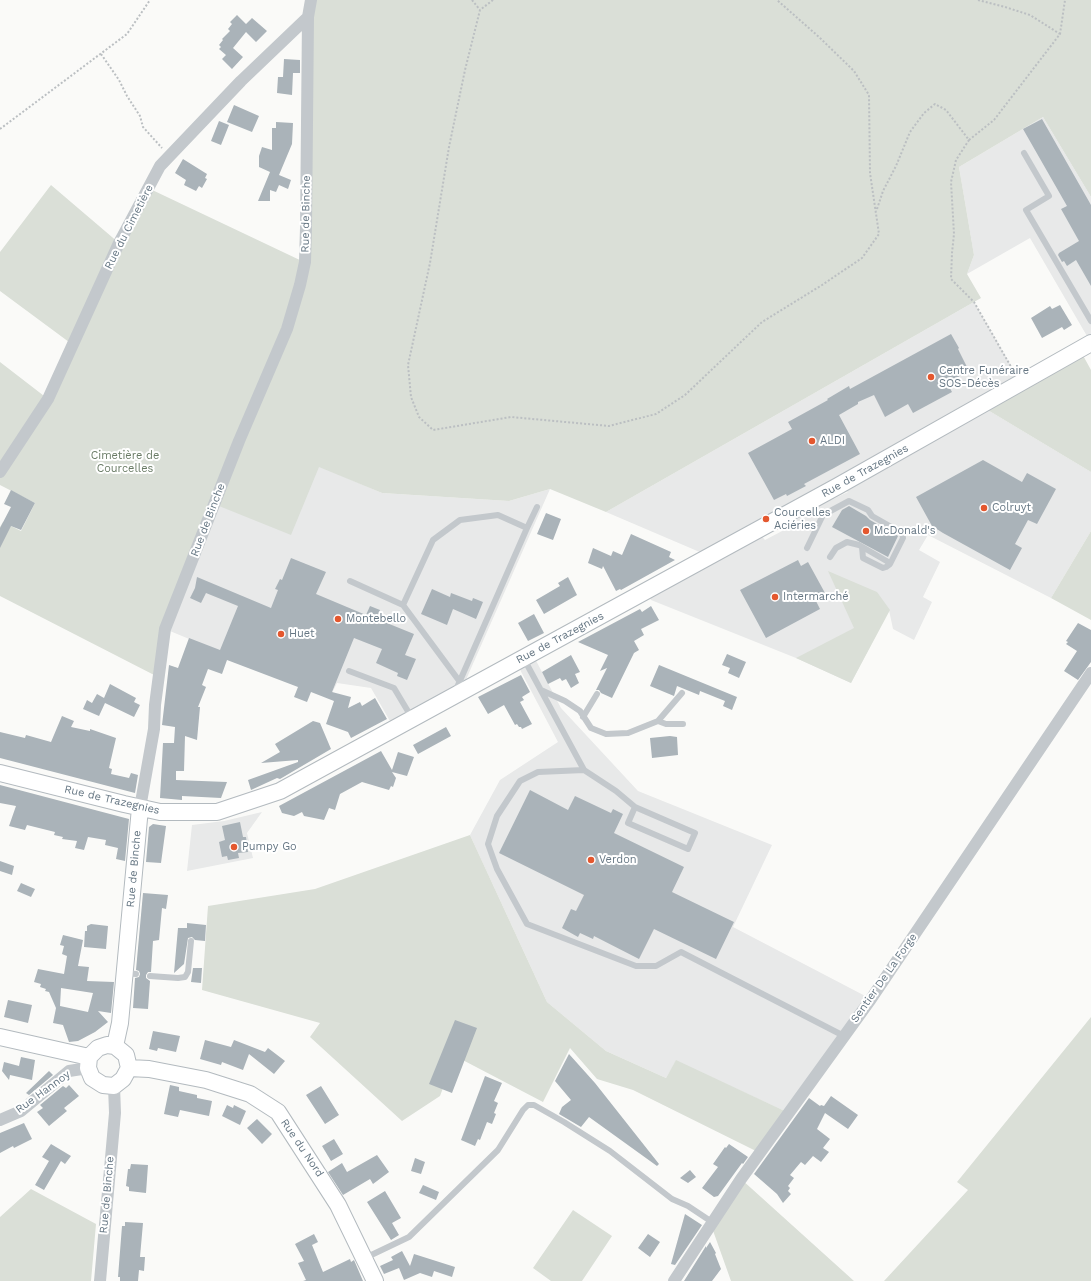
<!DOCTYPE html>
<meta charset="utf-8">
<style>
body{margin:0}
canvas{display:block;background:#fafaf8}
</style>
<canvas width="1091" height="1281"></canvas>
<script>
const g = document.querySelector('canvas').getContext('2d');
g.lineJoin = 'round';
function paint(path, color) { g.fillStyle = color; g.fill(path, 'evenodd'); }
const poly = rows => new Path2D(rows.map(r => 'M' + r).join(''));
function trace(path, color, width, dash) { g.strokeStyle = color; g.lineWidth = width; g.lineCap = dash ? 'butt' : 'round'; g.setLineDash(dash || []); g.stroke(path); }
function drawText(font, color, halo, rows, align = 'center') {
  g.font = font + ' "Work Sans",sans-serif'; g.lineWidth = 4; g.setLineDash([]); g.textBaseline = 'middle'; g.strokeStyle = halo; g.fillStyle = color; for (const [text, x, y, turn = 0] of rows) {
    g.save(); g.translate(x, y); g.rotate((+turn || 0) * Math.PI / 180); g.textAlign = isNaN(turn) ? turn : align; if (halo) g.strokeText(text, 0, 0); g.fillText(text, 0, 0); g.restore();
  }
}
const built = poly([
 [1043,117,1091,197,1091,343,1030,238,967,274,974,255,959,167],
 [974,302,1021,383,981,406,1091,472,1091,531,1051,598,928,535,919,550,940,562,923,597,932,602,914,640,893,629,889,610,851,683,796,658,651,600,646,591,709,556,606,512],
 [838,487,848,492,784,522,786,529,765,540,764,539,759,530],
 [319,466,382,493,509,501,550,489,461,691,394,728,371,688,337,683,330,697,165,629,214,504],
 [532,653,561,708,638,791,772,845,733,927,871,999,789,1113,676,1061,666,1078,606,1051,547,1002,470,835,500,780,558,742,516,662],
 [262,812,247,833,253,858,187,871,192,825,224,821]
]);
const green = poly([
 [311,0,1091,0,1091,197,1043,117,959,167,974,255,967,274,981,298,606,512,550,489,509,501,382,493,319,467,291,535,214,504,165,629,158,677,0,596,0,527,3,522,21,531,35,503,0,485,0,362,48,399,73,345,0,291,0,252,51,185,119,243,148,188,304,262],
 [1080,350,1091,370,1091,472,981,406],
 [1091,531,1091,620,1051,598],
 [828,571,877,592,890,610,851,683,796,658,854,628],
 [470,835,547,1002,606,1051,666,1078,676,1060,789,1113,760,1153,633,1090,597,1079,570,1048,543,1102,455,1056,440,1096,402,1121,310,1037,320,1023,202,990,208,906,315,889],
 [1091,1017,1091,1281,884,1281,968,1190,957,1182],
 [741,1179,854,1281,731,1281,711,1225],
 [31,1189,96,1224,91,1281,0,1281,0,1217],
 [573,1210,612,1236,582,1281,551,1281,533,1268]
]);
const building = poly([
 [237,15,246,24,252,18,267,31,256,42,246,32,233,48,243,57,232,69,222,59,226,55,219,49,221,47,219,45,223,40,222,39,230,31,228,29,232,24,230,22],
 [284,59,300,60,300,73,293,73,292,95,277,93,278,77,283,77],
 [234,105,259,116,252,132,227,122],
 [1042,119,1091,205,1091,286,1076,260,1067,266,1064,261,1062,262,1058,255,1059,253,1079,241,1061,209,1067,206,1023,129],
 [219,121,229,125,221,145,211,141],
 [276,122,293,123,292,144,279,175,291,180,288,189,279,185,276,192,270,190,270,201,258,201,270,172,259,167,259,156,262,147,272,150,272,128,276,128],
 [183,159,207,174,205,178,207,179,202,188,199,186,196,191,184,185,186,180,175,173],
 [1060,305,1072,325,1064,330,1062,327,1042,338,1031,318,1050,306,1052,309],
 [951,334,959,348,958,349,969,371,947,383,952,392,913,413,908,404,885,417,874,395,858,402,858,404,839,415,860,454,804,484,806,486,787,496,786,494,774,500,748,453,792,429,788,422,828,400,827,399,849,386,850,389],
 [983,460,1022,482,1027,473,1056,489,1037,524,1028,520,1015,544,1022,548,1010,570,943,533,932,526,916,497],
 [11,490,35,503,21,530,11,526,0,548,0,528,11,507,4,504],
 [849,506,866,516,870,520,898,536,888,557,832,527,842,510],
 [546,513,561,519,553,540,537,534],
 [631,534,671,552,669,557,675,560,621,590,620,589,616,591,603,566,602,569,588,563,593,548,611,556,613,551,622,555],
 [291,558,326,572,316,594,366,615,370,606,380,610,377,619,414,634,405,655,416,659,407,680,397,676,398,673,376,663,382,649,354,638,332,692,351,697,348,708,360,702,362,706,375,698,387,719,351,738,348,732,326,724,334,701,311,692,307,702,294,697,298,687,227,660,222,674,208,669,202,685,206,687,198,707,200,707,197,740,185,736,184,771,176,771,176,780,227,782,221,798,182,796,182,800,160,798,163,743,174,743,175,727,162,725,169,665,178,668,189,638,220,650,238,606,206,593,201,603,190,598,195,588,197,577,271,608,278,590,275,589,280,579,282,580],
 [798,560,801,566,808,562,825,593,815,599,820,609,766,638,740,590],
 [568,577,577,595,544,614,536,600,560,586,558,583],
 [432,589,450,597,451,593,472,601,473,598,483,602,476,619,453,609,447,625,421,614],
 [651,606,659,620,641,629,644,635,634,641,639,650,634,653,612,698,601,693,599,690,596,690,607,668,600,671,608,655,578,642,640,609,642,612],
 [534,614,544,633,528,641,518,623],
 [1078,623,1091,630,1091,662,1078,680,1064,671,1077,651,1066,644,1068,642,1066,641],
 [727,654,746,662,739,678,728,673,730,668,722,665],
 [571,655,580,672,575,674,579,683,571,688,566,679,562,681,560,678,548,684,542,672],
 [659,665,737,697,732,710,723,706,725,701,700,691,699,695,677,686,674,696,650,686],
 [521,675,530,692,522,697,524,700,520,702,532,724,522,729,521,727,519,727,517,724,515,725,504,705,488,714,478,697],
 [110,684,136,698,134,702,140,705,134,717,105,703,99,716,83,709,87,700,92,703,97,694,104,698],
 [62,716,74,721,71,727,90,731,90,729,116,738,109,768,112,769,111,774,129,778,131,773,138,775,135,793,0,758,0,732,25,738,26,735,51,742],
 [313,721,320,723,331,749,280,779,277,778,251,790,248,780,298,762,298,760,261,763,280,752,275,744],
 [446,727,451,736,418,754,413,745],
 [670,736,677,737,678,755,652,758,650,738],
 [381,751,392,770,398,752,414,757,407,776,392,772,396,778,393,787,391,786,389,790,362,782,340,794,335,810,329,808,324,820,304,816,302,812,294,816,282,813,279,806],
 [0,785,129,819,125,861,116,859,118,848,105,845,106,840,88,837,84,850,75,848,77,841,62,839,63,837,54,835,55,832,27,825,25,830,9,826,16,806,0,803],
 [530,790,568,810,575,796,611,813,613,809,623,814,614,833,684,867,672,892,734,922,716,959,654,929,639,959,594,936,593,939,580,933,578,937,562,928,571,909,576,911,584,895,499,853],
 [240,822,243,837,246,837,248,852,238,853,239,858,228,860,227,856,222,857,219,842,225,840,222,826],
 [153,824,166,826,161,863,146,862,149,827],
 [0,861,14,866,12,875,0,871],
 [21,883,35,889,31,897,17,891],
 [143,893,168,895,166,909,162,908,159,940,153,941,151,972,148,972,146,975,146,978,150,981,148,1009,133,1008,135,978,139,977,140,974,139,971,136,970],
 [187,923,206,925,205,941,195,940,192,937,188,938,184,964,174,973,178,928,187,928],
 [91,924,108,926,106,949,84,947,85,931,87,931,87,926],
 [63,935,83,940,78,966,89,967,87,981,114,982,111,1013,98,1011,108,1022,95,1032,78,1041,69,1042,63,1025,53,1023,56,1008,49,992,45,991,46,989,40,987,41,984,34,982,38,969,64,974,67,956,62,954,64,946,60,945],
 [61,988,93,993,88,1012,60,1006],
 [193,968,202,968,201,983,191,982],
 [8,1000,32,1005,28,1023,4,1017],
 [455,1020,477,1028,452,1093,429,1084],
 [153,1031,180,1036,176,1052,158,1048,157,1051,149,1049],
 [205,1040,231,1047,234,1040,265,1052,268,1048,285,1061,274,1074,249,1054,243,1070,222,1062,221,1065,200,1059],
 [569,1054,595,1083,659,1164,657,1166,589,1117,581,1127,559,1114,562,1107,571,1100,555,1081],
 [21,1057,35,1060,32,1080,10,1075,9,1080,2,1071,4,1062,19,1066],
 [49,1071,53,1075,29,1095,26,1093],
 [485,1076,502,1083,494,1101,498,1103,494,1113,496,1114,492,1124,487,1122,480,1140,478,1139,475,1146,461,1140],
 [69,1085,79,1096,64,1108,67,1111,49,1126,37,1112,43,1108,40,1105,63,1086,66,1088],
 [170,1085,179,1087,179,1091,197,1095,197,1098,212,1101,209,1116,180,1110,178,1117,164,1114],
 [321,1086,339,1115,325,1124,306,1095],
 [831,1096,858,1115,848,1129,825,1113,817,1129,830,1139,823,1148,829,1152,821,1162,813,1156,805,1165,801,1162,790,1175,794,1178,788,1186,790,1188,788,1191,791,1194,783,1203,777,1194,754,1174,809,1098,820,1106,821,1105,824,1106],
 [227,1105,233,1108,234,1105,246,1111,240,1125,222,1116],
 [257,1119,272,1134,262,1144,247,1128],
 [24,1123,32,1139,14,1148,13,1146,0,1153,0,1133],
 [334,1139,343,1154,331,1161,322,1146],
 [51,1144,71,1156,65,1164,61,1161,44,1190,35,1185,49,1161,42,1157],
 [729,1144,748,1157,743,1164,742,1163,718,1196,714,1197,702,1188,718,1167,713,1164,725,1147,726,1148],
 [377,1155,389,1172,373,1184,370,1179,343,1195,328,1172,342,1163,347,1172],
 [415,1158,425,1162,421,1174,411,1171],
 [131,1164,148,1165,146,1193,129,1191,129,1187,126,1186,128,1169,130,1169],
 [690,1170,696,1177,688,1183,680,1178],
 [423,1185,439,1192,436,1200,419,1193],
 [385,1191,401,1218,392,1223,399,1235,391,1240,367,1202],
 [685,1214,702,1225,675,1265,671,1264],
 [125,1222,143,1223,140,1257,145,1257,144,1271,139,1270,138,1281,120,1281,120,1277,118,1277,122,1226,125,1226],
 [314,1234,318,1242,312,1245,323,1272,350,1259,351,1262,354,1260,363,1281,303,1281,306,1280,298,1263,304,1261,295,1244],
 [648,1234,660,1242,650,1257,638,1248],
 [710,1242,716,1253,715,1254,721,1269,712,1281,684,1281,706,1246,706,1248],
 [402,1251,410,1266,414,1254,455,1267,452,1277,434,1271,432,1277,420,1273,404,1280,399,1268,384,1274,380,1266,393,1260,391,1257]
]);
const path = poly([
 [472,0,480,10],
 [493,0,480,10,465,70,449,147,430,263,408,365,411,397,419,417,433,430,511,417,609,426,656,414,685,395,762,322,822,285,862,258,879,234,870,173,869,95,854,71,819,37,777,0],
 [978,0,1005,7,1030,15,1060,34],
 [101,54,119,80,127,96,140,116,143,127,162,148],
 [0,129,127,34,150,0],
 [969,140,994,120,1060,34,1065,0],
 [877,209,883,191,896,166,910,132,924,113,935,104,946,110,969,140,956,160,951,182,954,234,952,253,951,279,974,302,1014,372]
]);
const lane = poly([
 [1024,153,1049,196,1026,210,1091,321],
 [527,528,537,507],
 [807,548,823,515,849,501,868,510,872,516,902,533,903,538,890,564,886,567,883,568,863,558,862,547],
 [830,557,836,548,847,542,859,545,890,563],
 [350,581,403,605],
 [524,659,584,770,616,791,635,807,695,833,688,849,628,823,635,807],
 [349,671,394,688,412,718],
 [541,690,565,701,580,711,591,728,606,734,628,733,658,721,682,693],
 [455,692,527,528,498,515,460,520,433,540,403,605,460,682],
 [583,717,597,694],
 [658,721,666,724,683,724],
 [584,770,538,772,520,781,497,816,488,844,497,869,527,924,636,966,656,966,681,952,844,1036],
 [125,973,136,974],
 [150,976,178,978,185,977,188,972,191,941],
 [365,1258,409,1237,498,1150,523,1110,528,1105,534,1105,564,1122,610,1151,672,1199,688,1206,712,1222]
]);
const street = poly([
 [0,472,48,399,119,243,160,166,241,81,308,17],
 [140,808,154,729,155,705,165,629,239,441,287,329,300,285,305,262,306,228,308,17,311,0],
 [0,1120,21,1111,69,1071,88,1068],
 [100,1281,115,1113,114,1086],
 [674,1281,741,1179,871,999,1091,673]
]);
const secondary = poly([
 [0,773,124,804,160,812,217,812,280,791,838,486,1091,343],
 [0,1037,89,1057],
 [107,1045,115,1046,126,1055,129,1068,123,1079,114,1086,103,1085,92,1078,88,1068,89,1057,98,1048,107,1045],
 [115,1046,120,1023,140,808],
 [129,1068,149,1069,206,1080,250,1094,278,1112,338,1205,375,1281]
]);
const markers = [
 [931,377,4,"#e4572e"],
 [812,441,4,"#e4572e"],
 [984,508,4,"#e4572e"],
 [766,519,4,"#e4572e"],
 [866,531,4,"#e4572e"],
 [775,597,4,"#e4572e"],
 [338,619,4,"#e4572e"],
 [281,634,4,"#e4572e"],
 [234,847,4,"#e4572e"],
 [591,860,4,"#e4572e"]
];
const streetNames = [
 ["Rue de Binche",306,214,-89],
 ["Rue du Cimetière",129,227,-63],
 ["Rue de Trazegnies",865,471,-29],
 ["Rue de Binche",208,520,-69],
 ["Rue de Trazegnies",560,638,-28],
 ["Rue de Trazegnies",112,800,13],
 ["Rue de Binche",134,869,-85],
 ["Sentier De La Forge",884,978,-55],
 ["Rue Hannoy",43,1092,-36],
 ["Rue du Nord",302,1148,56],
 ["Rue de Binche",107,1195,-85]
];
const poiNames = [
 ["Centre Funéraire",939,371],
 ["SOS-Décès",939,384],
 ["ALDI",820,441],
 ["Colruyt",992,508],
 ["Courcelles",774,513],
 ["Aciéries",774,526],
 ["McDonald's",874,531],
 ["Intermarché",783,597],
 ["Montebello",346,619],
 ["Huet",289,634],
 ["Pumpy Go",242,847],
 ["Verdon",599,860]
];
const parkNames = [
 ["Cimetière de",125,456],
 ["Courcelles",125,469]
];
paint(built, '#e8e9e9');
paint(green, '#dadfd7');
paint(building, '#aab3b9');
trace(secondary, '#b3babf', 18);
trace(path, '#bbbfc2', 2, [2, 2]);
trace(lane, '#c3c8cc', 6);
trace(street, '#c3c8cc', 12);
trace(secondary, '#fff', 16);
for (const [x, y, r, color] of markers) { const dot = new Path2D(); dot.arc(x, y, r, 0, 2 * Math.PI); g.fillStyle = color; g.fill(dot); trace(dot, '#fff', 1.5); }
drawText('11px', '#657683', '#fff', streetNames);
drawText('11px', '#657683', '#fff', poiNames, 'left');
drawText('11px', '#687a64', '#fff', parkNames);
</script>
